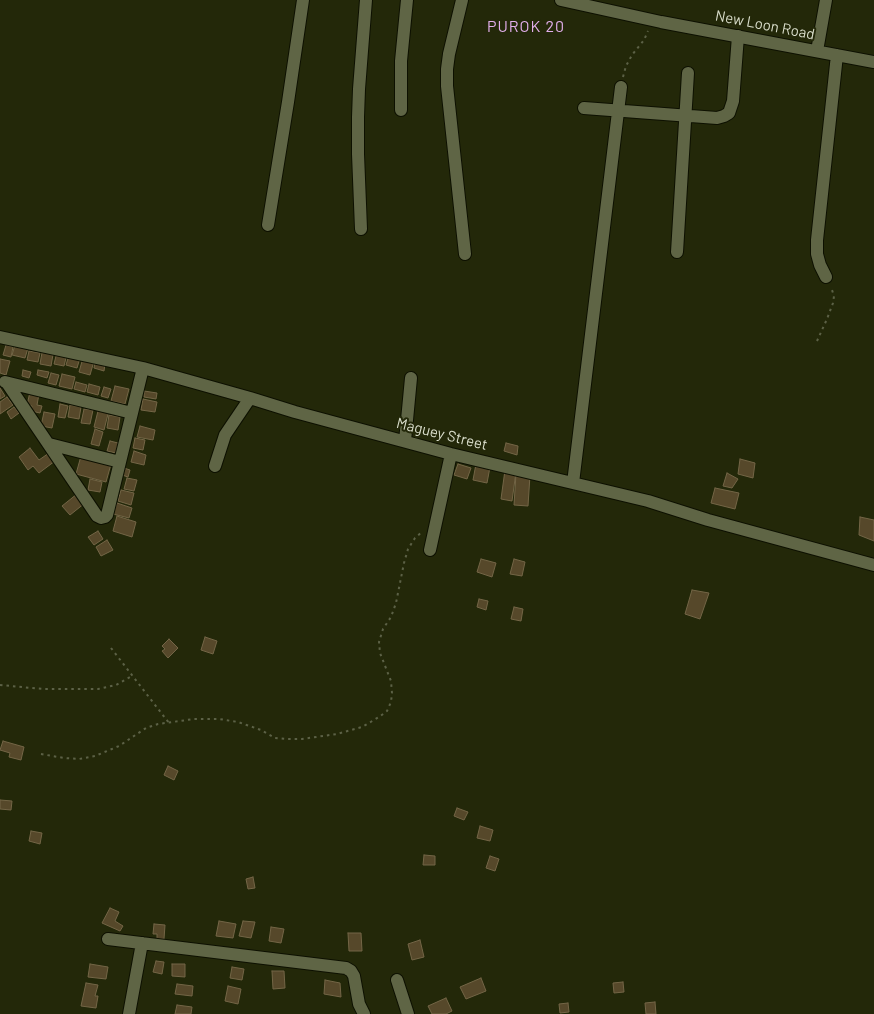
<!DOCTYPE html>
<style>
body{margin:0}
canvas{display:block;background:#232809}
</style>
<canvas width="874" height="1014"></canvas>
<script>
const g = document.querySelector('canvas').getContext('2d');
g.lineJoin = 'round';
function paint(path, color) { g.fillStyle = color; g.fill(path, 'evenodd'); }
const poly = rows => new Path2D(rows.map(r => 'M' + r).join(''));
function trace(path, color, width, dash) { g.strokeStyle = color; g.lineWidth = width; g.lineCap = dash ? 'butt' : 'round'; g.setLineDash(dash || []); g.stroke(path); }
function drawText(font, color, halo, rows, align = 'center') {
  g.font = font + ' Barlow,sans-serif'; g.lineWidth = 4; g.setLineDash([]); g.textBaseline = 'middle'; g.strokeStyle = halo; g.fillStyle = color; for (const [text, x, y, turn = 0] of rows) {
    g.save(); g.translate(x, y); g.rotate((+turn || 0) * Math.PI / 180); g.textAlign = isNaN(turn) ? turn : align; if (halo) g.strokeText(text, 0, 0); g.fillText(text, 0, 0); g.restore();
  }
}
const building = poly([
 [6,345,13,347,11,357,3,355,6,345],
 [15,345,28,348,25,358,12,355,15,345],
 [43,347,54,349,51,366,40,364,43,347],
 [29,351,40,353,38,362,27,360,29,351],
 [57,352,67,354,64,366,54,364,57,352],
 [69,355,80,358,77,368,66,365,69,355],
 [83,358,94,361,90,375,79,372,83,358],
 [0,359,10,361,6,375,0,373,0,359],
 [95,362,105,364,104,371,94,368,95,362],
 [23,370,31,372,29,378,22,376,23,370],
 [38,370,49,372,47,378,37,375,38,370],
 [51,373,59,375,56,385,48,383,51,373],
 [62,374,75,377,72,389,59,386,62,374],
 [76,382,87,385,85,392,74,389,76,382],
 [89,384,100,387,98,395,87,392,89,384],
 [115,386,129,389,125,404,111,401,115,386],
 [104,387,111,389,108,398,101,396,104,387],
 [0,388,5,396,0,399,0,388],
 [144,391,157,393,156,399,144,397,144,391],
 [30,392,39,394,37,405,42,406,40,413,31,411,32,406,27,405,30,392],
 [7,397,13,405,0,414,0,402,7,397],
 [143,399,157,402,155,412,141,410,143,399],
 [60,404,68,406,65,418,58,417,60,404],
 [70,405,81,407,79,419,68,417,70,405],
 [14,407,19,413,11,419,7,412,14,407],
 [99,407,109,410,104,430,94,427,99,407],
 [84,409,93,410,90,424,81,423,84,409],
 [44,412,55,414,52,428,41,426,44,412],
 [109,415,120,417,118,430,107,428,109,415],
 [140,426,155,430,153,440,137,437,140,426],
 [95,429,103,432,99,446,91,444,95,429],
 [135,438,145,440,143,450,133,448,135,438],
 [110,441,118,443,116,453,107,451,110,441],
 [506,443,518,446,517,455,504,451,506,443],
 [30,448,39,460,49,453,55,461,39,473,33,466,28,470,19,457,30,448],
 [134,451,146,455,144,465,131,462,134,451],
 [81,456,111,464,106,482,76,474,81,456],
 [740,459,755,463,753,478,738,474,740,459],
 [458,464,471,468,467,479,454,475,458,464],
 [476,464,490,467,487,483,473,480,476,464],
 [124,468,130,470,128,477,122,475,124,468],
 [505,470,516,472,512,501,501,499,505,470],
 [727,473,738,479,732,488,723,486,727,473],
 [516,474,530,475,528,506,514,505,516,474],
 [127,478,137,480,134,491,124,489,127,478],
 [90,479,102,482,100,492,88,490,90,479],
 [715,488,739,493,735,509,711,503,715,488],
 [121,490,134,493,131,505,118,501,121,490],
 [77,494,85,503,70,515,62,506,77,494],
 [117,503,132,508,129,518,113,514,117,503],
 [117,516,136,522,132,537,113,531,117,516],
 [860,517,874,520,874,541,859,535,860,517],
 [98,531,103,539,94,545,88,537,98,531],
 [107,540,113,550,101,556,96,547,107,540],
 [481,559,496,563,492,577,477,572,481,559],
 [514,559,525,562,522,576,510,574,514,559],
 [692,590,709,593,700,619,685,614,692,590],
 [479,599,488,601,486,610,477,607,479,599],
 [514,607,523,609,521,621,511,619,514,607],
 [205,637,217,641,213,654,201,650,205,637],
 [169,639,178,648,168,658,162,651,165,649,162,646,169,639],
 [3,741,24,747,21,760,9,757,10,753,0,750,3,741],
 [168,766,178,771,174,780,164,775,168,766],
 [0,800,12,801,11,810,0,809,0,800],
 [457,808,468,812,464,820,454,816,457,808],
 [480,826,493,830,490,841,477,838,480,826],
 [31,831,42,833,40,844,29,841,31,831],
 [424,855,435,856,435,865,423,865,424,855],
 [490,856,499,859,495,871,486,868,490,856],
 [253,877,255,888,248,889,246,879,253,877],
 [110,908,119,912,115,921,123,926,120,931,102,923,110,908],
 [219,921,236,924,233,938,216,936,219,921],
 [243,921,255,922,251,938,239,936,243,921],
 [154,924,165,925,164,939,157,939,157,934,153,934,154,924],
 [271,927,284,929,281,943,269,941,271,927],
 [348,933,361,933,362,951,349,951,348,933],
 [420,940,424,957,412,960,408,944,420,940],
 [156,961,164,962,162,974,153,972,156,961],
 [90,964,108,967,106,979,88,977,90,964],
 [172,964,185,964,185,977,172,976,172,964],
 [232,967,244,969,242,980,230,978,232,967],
 [272,971,284,971,285,988,273,989,272,971],
 [481,978,486,991,466,999,460,987,481,978],
 [325,980,340,983,341,997,324,994,325,980],
 [623,982,624,992,614,993,613,983,623,982],
 [86,983,98,985,95,996,98,996,96,1008,81,1006,86,983],
 [177,984,193,986,192,996,175,994,177,984],
 [228,986,241,989,238,1004,225,1001,228,986],
 [446,998,452,1011,446,1014,432,1014,428,1006,446,998],
 [655,1002,656,1014,646,1014,645,1003,655,1002],
 [568,1003,569,1012,560,1013,559,1004,568,1003],
 [177,1005,192,1007,191,1014,175,1014,177,1005]
]);
const path = poly([
 [623,77,626,66,632,55,644,40,648,31],
 [817,341,827,319,833,303,834,296,831,287],
 [111,648,169,723],
 [0,685,43,689,98,689,116,685,132,676],
 [41,754,64,758,79,759,95,756,119,746,146,728,158,724,194,719,219,719,238,722,261,730,275,738,286,739,302,739,337,734,362,727,379,717,387,711,391,702,392,693,391,681,380,653,379,642,383,629,391,617,396,603,404,563,408,549,415,538,422,532]
]);
const minor = poly([
 [462,0,449,54,447,69,447,86,465,254],
 [561,0,661,22,874,62],
 [817,51,826,0],
 [584,108,717,118,724,116,729,113,733,101,738,36],
 [401,110,401,61,407,0],
 [268,225,288,102,303,0],
 [361,229,358,154,358,117,359,89,366,0],
 [677,252,688,73],
 [826,277,820,265,817,254,817,240,837,55],
 [0,337,143,368,250,398,295,412,451,454,648,501,708,520,874,565],
 [5,382,132,413],
 [7,383,97,516,101,518,105,517,107,515,143,368],
 [405,441,411,378],
 [49,444,120,462],
 [215,466,225,435,250,398],
 [573,483,621,87],
 [430,550,451,454],
 [108,939,346,968,351,971,354,976,359,1004,364,1014],
 [397,980,408,1014],
 [129,1014,142,943]
]);
const streetNames = [
 ["New Loon Road",765,25,11],
 ["Maguey Street",442,434,14]
];
const neighbourhoodNames = [
 ["PUROK 20",526,27]
];
paint(building, '#56482a');
trace(building, '#736546', 1);
trace(minor, '#0d1000', 14);
trace(path, '#5c6146', 2, [2.5, 4]);
trace(minor, '#5f6545', 12);
drawText('15px', '#dadecc', '#232809', streetNames);
g.letterSpacing = '1px';
drawText('16px', '#e2afec', '#232809', neighbourhoodNames);
g.letterSpacing = '0px';
</script>
